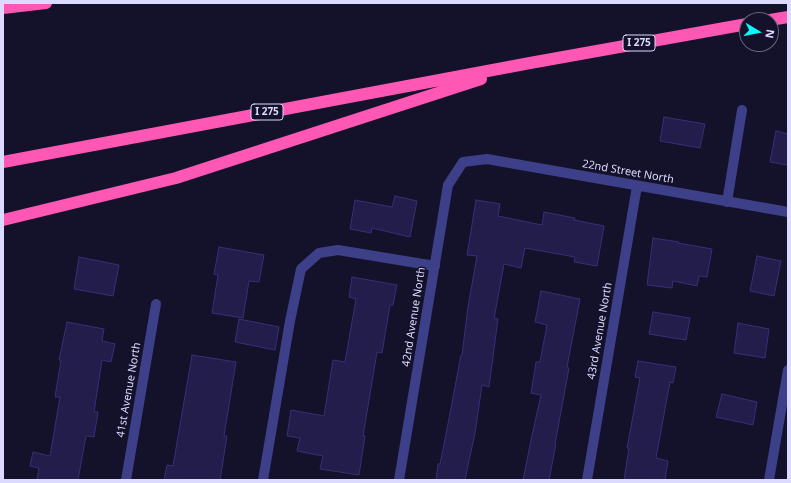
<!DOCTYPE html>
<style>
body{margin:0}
#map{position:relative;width:791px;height:483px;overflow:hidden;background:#14112a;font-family:"Noto Sans",sans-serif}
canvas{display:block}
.frame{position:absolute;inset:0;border:4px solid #dcdbff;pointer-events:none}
.north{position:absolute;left:739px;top:12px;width:40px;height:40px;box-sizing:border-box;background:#14112a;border:1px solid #64627f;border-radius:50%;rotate:100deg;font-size:11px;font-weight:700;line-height:16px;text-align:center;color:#dcdbff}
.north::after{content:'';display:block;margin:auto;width:14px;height:18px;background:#09f7fd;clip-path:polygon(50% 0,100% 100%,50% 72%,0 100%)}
</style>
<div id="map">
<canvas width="791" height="483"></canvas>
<div class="frame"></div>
<div class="north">N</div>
</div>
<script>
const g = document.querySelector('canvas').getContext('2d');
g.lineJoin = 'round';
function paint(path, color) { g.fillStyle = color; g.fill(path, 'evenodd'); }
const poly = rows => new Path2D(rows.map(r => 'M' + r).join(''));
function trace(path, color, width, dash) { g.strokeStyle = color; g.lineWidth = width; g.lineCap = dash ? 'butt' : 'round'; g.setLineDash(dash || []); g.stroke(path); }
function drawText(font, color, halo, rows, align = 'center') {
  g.font = font + ' "Noto Sans",sans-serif'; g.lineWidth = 3; g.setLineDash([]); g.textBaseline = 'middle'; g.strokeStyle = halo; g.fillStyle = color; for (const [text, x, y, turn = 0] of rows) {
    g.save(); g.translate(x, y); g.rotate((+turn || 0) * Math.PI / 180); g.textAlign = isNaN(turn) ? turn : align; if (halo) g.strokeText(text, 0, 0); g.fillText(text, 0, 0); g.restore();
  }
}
const building = poly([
 [664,117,705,124,700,148,660,141,664,117],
 [776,131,788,134,788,165,770,162,776,131],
 [395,196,417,201,410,237,372,228,371,233,350,229,355,200,392,207,395,196],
 [476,200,500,204,498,216,542,225,544,212,575,218,574,220,604,226,597,266,574,262,575,257,525,248,521,268,504,264,494,319,498,319,489,387,482,385,475,433,465,480,436,480,438,464,440,464,448,424,461,355,462,355,468,307,477,256,467,255,476,200],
 [653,238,679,242,678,243,712,249,707,277,699,276,697,286,673,281,672,288,647,285,653,238],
 [219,247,264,255,259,282,249,281,243,318,212,313,218,275,214,274,219,247],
 [757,256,781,261,774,296,750,291,757,256],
 [79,257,119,265,113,296,74,289,79,257],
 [352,277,397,285,393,305,390,305,382,353,377,352,363,436,365,436,359,475,320,469,323,456,297,451,300,438,287,436,291,410,324,416,333,360,345,362,356,299,349,297,352,277],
 [541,291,580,299,567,367,569,368,555,444,556,444,549,480,523,480,531,440,541,395,531,393,536,362,540,362,547,325,535,322,541,291],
 [653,312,690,318,686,340,649,334,653,312],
 [239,319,279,327,275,350,235,342,239,319],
 [67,322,104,329,102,341,115,344,111,362,102,360,94,412,98,412,94,437,86,436,78,480,37,480,39,468,30,466,33,452,50,456,60,397,55,397,61,360,59,360,67,322],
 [738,323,769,329,765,358,734,353,738,323],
 [192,355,236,362,224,436,227,436,220,480,164,480,167,465,173,466,192,355],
 [638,361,676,367,673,383,670,382,656,458,668,461,665,480,624,480,629,448,627,448,640,378,635,377,638,361],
 [722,394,757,402,753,425,716,417,722,394]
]);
const lane = poly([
 [263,480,290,321,301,269,319,253,338,250,435,266]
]);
const street = poly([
 [727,202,742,110],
 [126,480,156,304],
 [399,480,448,185,463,162,487,159,788,212],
 [587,480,637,186],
 [769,480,788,370]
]);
const highway = poly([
 [3,8,46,3],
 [770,20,788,17],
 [3,162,530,63,747,24],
 [3,220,176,178,481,79]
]);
const shields = [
 [639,43,32],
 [267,112,32]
];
const shieldNames = [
 ["I 275",639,43],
 ["I 275",267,112]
];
const streetNames = [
 ["22nd Street North",628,172,10],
 ["42nd Avenue North",414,317,-81],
 ["43rd Avenue North",600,331,-80],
 ["41st Avenue North",129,390,-80]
];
paint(building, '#231d4b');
trace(building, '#382f77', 1);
trace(lane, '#3d4089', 10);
trace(street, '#3d4089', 10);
trace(highway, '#fe57b4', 12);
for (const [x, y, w] of shields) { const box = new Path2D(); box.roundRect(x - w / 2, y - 8, w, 16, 3); g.fillStyle = '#14112a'; g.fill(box); trace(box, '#dcdbff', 1); }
drawText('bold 10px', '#dcdbff', null, shieldNames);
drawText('11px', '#dcdbff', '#14112a', streetNames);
</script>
